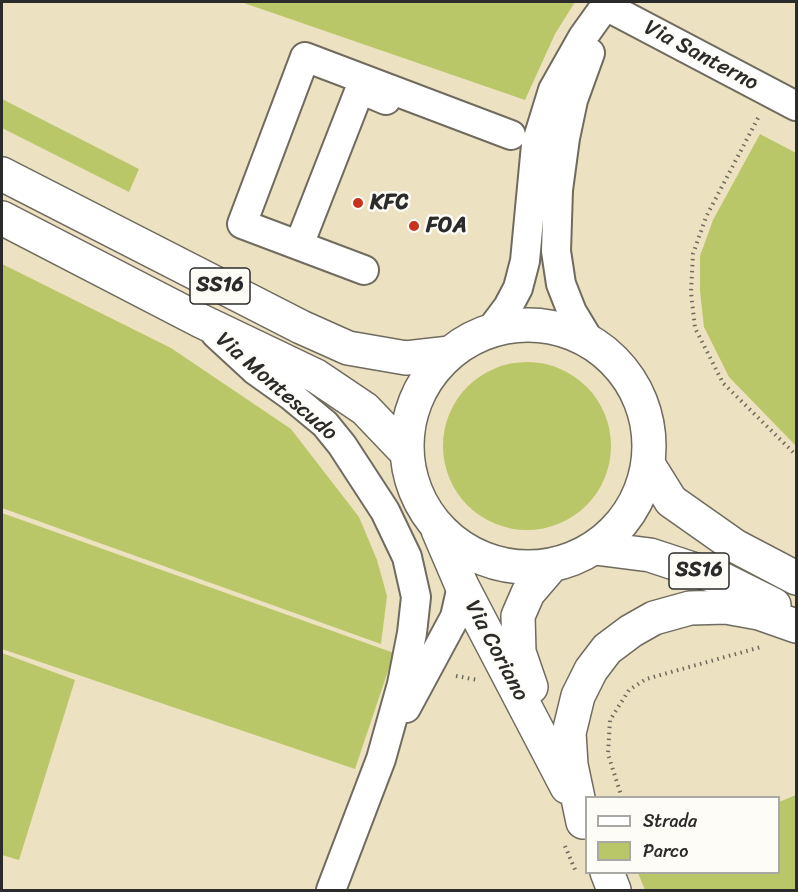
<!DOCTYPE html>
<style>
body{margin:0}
#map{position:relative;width:798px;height:892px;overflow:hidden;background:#ece1c0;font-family:Sriracha,sans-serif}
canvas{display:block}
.frame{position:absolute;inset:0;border:3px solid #2b2b2b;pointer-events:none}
.legend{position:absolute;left:585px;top:796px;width:195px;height:78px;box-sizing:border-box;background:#fdfcf7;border:2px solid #a9a8a5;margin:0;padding:8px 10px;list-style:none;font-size:18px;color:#2b2b2b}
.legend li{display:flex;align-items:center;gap:12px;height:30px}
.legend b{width:30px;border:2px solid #a9a8a5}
</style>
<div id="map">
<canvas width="798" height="892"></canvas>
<div class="frame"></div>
<ul class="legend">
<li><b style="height:8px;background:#fff"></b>Strada</li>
<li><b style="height:16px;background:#bac768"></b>Parco</li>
</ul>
</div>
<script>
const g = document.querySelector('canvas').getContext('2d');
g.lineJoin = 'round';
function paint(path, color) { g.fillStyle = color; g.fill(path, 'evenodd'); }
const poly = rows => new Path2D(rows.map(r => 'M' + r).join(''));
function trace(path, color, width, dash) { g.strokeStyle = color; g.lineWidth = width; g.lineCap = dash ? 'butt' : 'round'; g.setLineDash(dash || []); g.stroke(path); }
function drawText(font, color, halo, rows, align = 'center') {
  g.font = font + ' Sriracha,sans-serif'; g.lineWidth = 5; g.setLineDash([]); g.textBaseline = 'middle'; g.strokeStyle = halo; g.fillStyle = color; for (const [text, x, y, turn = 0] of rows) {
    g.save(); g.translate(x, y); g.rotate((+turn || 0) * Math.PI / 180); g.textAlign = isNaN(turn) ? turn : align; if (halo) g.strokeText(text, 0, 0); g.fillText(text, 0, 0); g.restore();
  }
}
const green = poly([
 [241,2,575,2,555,34,525,100],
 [2,99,139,169,129,192,2,128],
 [760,134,796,153,796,446,729,377,704,327,700,291,700,256,713,220],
 [2,264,171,348,291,429,359,517,377,560,387,596,381,644,2,508],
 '443 446a84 84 0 1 1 168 0a84 84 0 1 1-168 0Z',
 [2,513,394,653,355,769,2,649],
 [2,653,75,680,19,860,2,855],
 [796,795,796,890,645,890,638,873,778,872,779,802]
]);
const path = poly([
 [758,118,706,217,693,254,691,292,695,328,723,383,796,455],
 [456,676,478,680],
 [622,798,608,754,610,720,629,690,646,679,761,647],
 [565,846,576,872]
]);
const minor = poly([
 [606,6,796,106],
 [590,53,573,100,565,138,558,190,556,251,561,284,572,312,590,342],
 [299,245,360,89,386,100],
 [364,270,242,224,305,57,511,135],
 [490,331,508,307,518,288,525,261,536,145,553,90,583,37,608,2],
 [216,334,255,370,290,395,325,424,342,445,385,511,407,557,416,597,412,633,402,684,381,759,331,890],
 [406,708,455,617,462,586]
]);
const major = poly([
 [2,174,301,327,348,348,406,358,450,353],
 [2,218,201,321,316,376,365,409,407,453],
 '407 446a121 121 0 1 1 242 0a121 121 0 1 1-242 0Z',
 [648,464,671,501,735,546,796,578],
 [438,530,462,586,567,787],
 [595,548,650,555,720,578,774,605],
 [531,687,519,652,518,616,528,593,552,565],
 [583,822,571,765,569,733,578,696,591,670,607,649,631,631,654,618,690,608,726,607,759,613,796,626],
 [607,872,614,890]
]);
const markers = [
 [358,203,6,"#c8321e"],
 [414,226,6,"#c8321e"]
];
const shields = [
 [220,286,60],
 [699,571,60]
];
const shieldNames = [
 ["SS16",220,286],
 ["SS16",699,571]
];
const streetNames = [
 ["Via Santerno",701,56,28],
 ["Via Montescudo",276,387,41],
 ["Via Coriano",496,651,62]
];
const poiNames = [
 ["KFC",370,203],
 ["FOA",426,226]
];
paint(green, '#bac768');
trace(minor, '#6f6b5f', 32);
trace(major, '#6f6b5f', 36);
trace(path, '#6f6b5f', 4, [1.5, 4.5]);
trace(minor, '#fff', 28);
trace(major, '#fff', 33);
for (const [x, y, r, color] of markers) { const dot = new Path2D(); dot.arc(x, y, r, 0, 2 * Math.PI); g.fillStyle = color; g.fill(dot); trace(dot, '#fdfcf7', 2); }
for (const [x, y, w] of shields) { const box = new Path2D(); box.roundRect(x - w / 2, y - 18, w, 36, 4.5); g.fillStyle = '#fdfcf7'; g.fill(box); trace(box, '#2b2b2b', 1.5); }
drawText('bold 21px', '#2b2b2b', null, shieldNames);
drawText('22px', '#2b2b2b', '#fdfcf7', streetNames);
drawText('bold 22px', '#2b2b2b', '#fdfcf7', poiNames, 'left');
</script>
